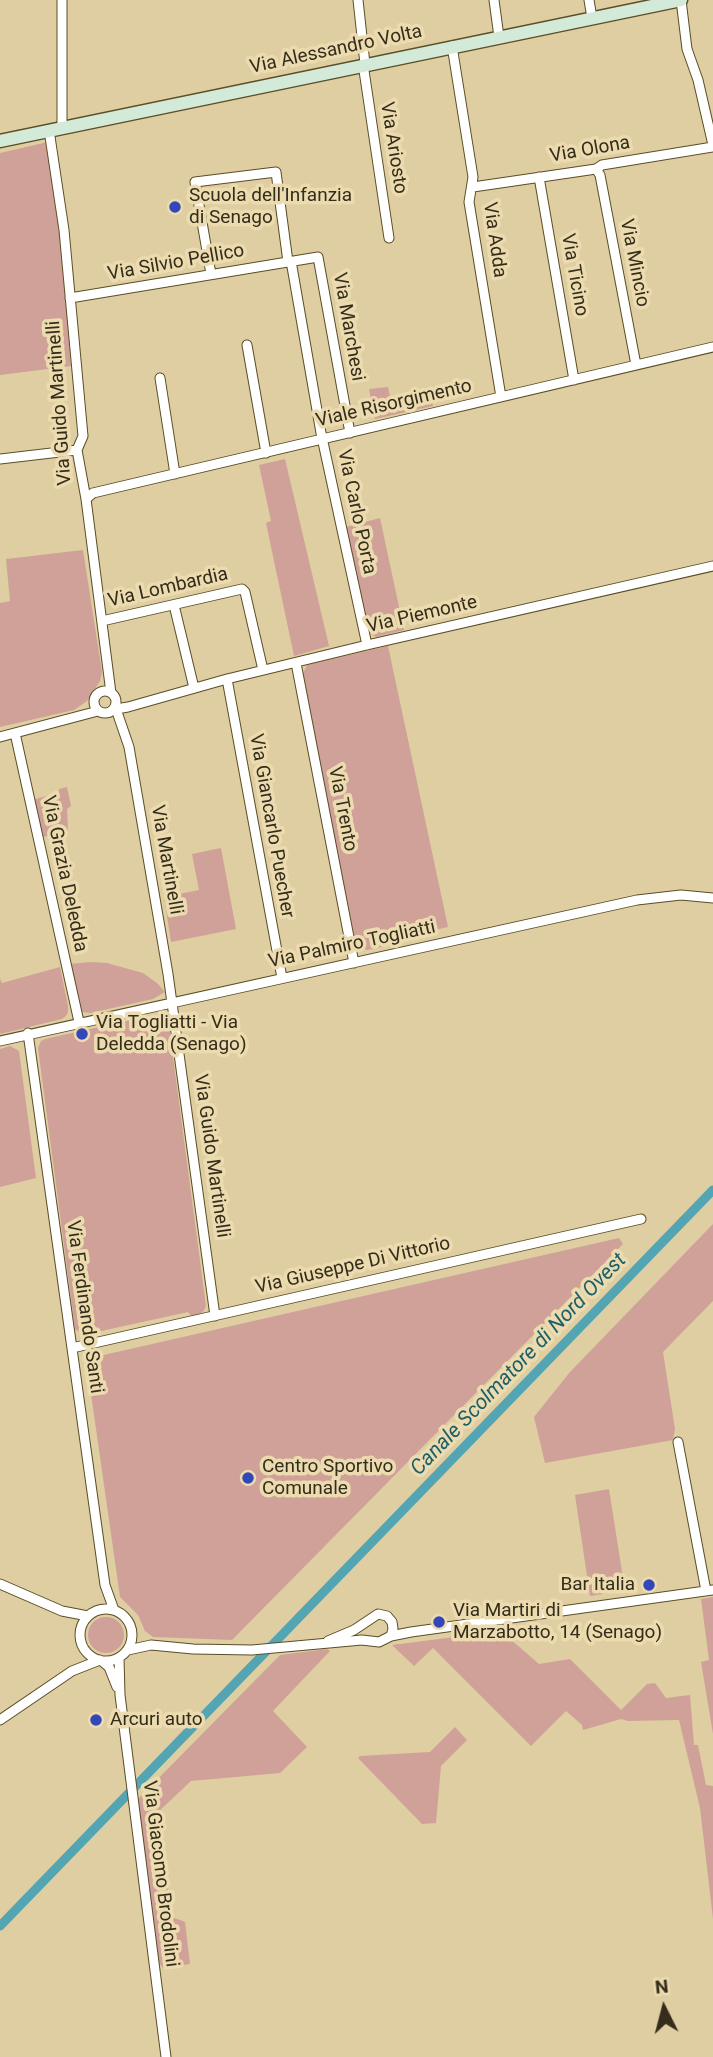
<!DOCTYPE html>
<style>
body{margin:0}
#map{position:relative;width:713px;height:2057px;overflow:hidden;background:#decea2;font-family:Roboto,sans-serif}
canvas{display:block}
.north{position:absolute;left:629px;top:1973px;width:70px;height:70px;-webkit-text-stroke:5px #ecdbaf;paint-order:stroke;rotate:354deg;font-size:19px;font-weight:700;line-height:28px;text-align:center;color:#342d1c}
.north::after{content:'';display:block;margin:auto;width:24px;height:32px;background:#342d1c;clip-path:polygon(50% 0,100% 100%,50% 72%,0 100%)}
</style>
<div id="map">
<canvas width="713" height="2057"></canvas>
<div class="north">N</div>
</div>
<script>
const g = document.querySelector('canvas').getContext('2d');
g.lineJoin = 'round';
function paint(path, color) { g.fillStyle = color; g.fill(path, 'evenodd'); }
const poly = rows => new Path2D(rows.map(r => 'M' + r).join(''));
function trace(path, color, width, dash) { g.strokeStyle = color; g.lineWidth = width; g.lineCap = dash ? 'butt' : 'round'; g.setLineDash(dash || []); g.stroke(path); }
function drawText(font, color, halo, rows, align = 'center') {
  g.font = font + ' Roboto,sans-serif'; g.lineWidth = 7; g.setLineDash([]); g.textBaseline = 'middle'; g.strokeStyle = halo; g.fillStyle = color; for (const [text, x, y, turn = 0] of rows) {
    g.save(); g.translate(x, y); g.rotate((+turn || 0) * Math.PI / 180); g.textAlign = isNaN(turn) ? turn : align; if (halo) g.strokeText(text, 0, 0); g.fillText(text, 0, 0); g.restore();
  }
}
const green = poly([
 [48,142,65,279,71,366,0,375,0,153],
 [388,387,391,401,426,395,426,391,431,395,433,406,375,419,369,389],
 [285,459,329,646,294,656,266,523,271,521,259,465],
 [380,518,404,630,376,637,368,632,346,527],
 [83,550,102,672,100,681,87,701,74,710,0,727,0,603,10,601,6,559],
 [388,646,448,927,385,941,385,946,367,950,356,946,302,675,307,665],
 [67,787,71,806,67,809,68,831,43,837,35,799,59,793,59,789],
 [221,848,236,929,171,942,164,897,199,890,192,854],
 [90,962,107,963,143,973,157,983,165,992,153,999,90,1013,82,1012,70,964],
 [60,967,68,1006,68,1012,66,1016,62,1019,0,1034,0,979,2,983],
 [158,1014,164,1015,168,1019,206,1306,203,1312,192,1317,188,1312,83,1335,75,1329,38,1048,41,1041,45,1039],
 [10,1046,19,1051,36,1178,0,1187,0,1049],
 [713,1224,713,1301,663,1352,675,1429,673,1440,545,1463,534,1417,570,1372],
 [619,1238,623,1244,232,1640,153,1637,145,1631,138,1615,120,1597,86,1359],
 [609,1489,625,1591,615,1592,613,1585,607,1586,602,1587,603,1594,590,1596,575,1495],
 [713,1597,713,1734,701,1662,709,1660,701,1599],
 '88 1635a18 18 0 1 1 36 0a18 18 0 1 1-36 0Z',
 [501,1631,539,1664,570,1659,621,1710,647,1684,655,1683,666,1698,690,1695,694,1745,698,1745,706,1785,713,1786,713,1919,700,1808,679,1720,628,1721,621,1719,583,1730,582,1725,566,1711,531,1746,433,1648,414,1666,392,1645],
 [327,1649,330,1651,273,1711,307,1747,280,1773,191,1781,157,1813,172,1917,185,1922,190,1964,163,1968,159,1963,138,1799,280,1655],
 [455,1727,467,1740,441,1766,436,1823,422,1824,358,1758,360,1756,430,1752]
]);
const canal = poly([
 [0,1926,713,1190]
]);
const street = poly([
 [62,0,62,127],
 [358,0,365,64],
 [494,0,499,37],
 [589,0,592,18],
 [681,0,687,49,698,80,713,145],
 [452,46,473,177,469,202,501,397],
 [363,64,389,238],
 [49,130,64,230,83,436,77,450,86,499,111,693],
 [596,169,600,175,636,365],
 [539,177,574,380],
 [473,187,596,169,602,165,713,147],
 [291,261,321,433,367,645],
 [211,274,195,182,276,172,288,262],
 [70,298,318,257,350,433],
 [247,345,266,453],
 [160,378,175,474],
 [0,459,77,450],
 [86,499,93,493,713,347],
 [174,605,194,688],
 [102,621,242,589,245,592,263,670],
 [296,663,354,963],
 [227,679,282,978],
 '94 702a11 11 0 1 1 22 0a11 11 0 1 1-22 0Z',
 [115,707,116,709,128,707,227,679,367,645,713,566],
 [116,709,129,747,168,974,215,1316],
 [15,733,79,1022],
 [0,737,98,711],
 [28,1033,105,1585,114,1610],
 [0,1041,637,900,681,895,713,898],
 [72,1348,641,1219],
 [678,1442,706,1591],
 [0,1584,62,1611,88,1616],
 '80 1635a26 26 0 1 1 52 0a26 26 0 1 1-52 0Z',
 [328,1641,354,1630,378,1614,387,1616,392,1622,393,1629,391,1636],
 [128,1650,151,1645,193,1649,252,1650,362,1640,379,1642,391,1636,411,1632,713,1590],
 [119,1658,120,1695,166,2057],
 [102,1661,109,1667,117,1687],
 [0,1720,72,1671,100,1660]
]);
const secondary = poly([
 [0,141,681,0]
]);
const markers = [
 [175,207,7,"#3447b9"],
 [82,1034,7,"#3447b9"],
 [248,1478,7,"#3447b9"],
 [649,1585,7,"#3447b9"],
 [439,1622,7,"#3447b9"],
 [96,1720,7,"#3447b9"]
];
const streetNames = [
 ["Via Alessandro Volta",336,50,-12],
 ["Via Ariosto",393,148,81],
 ["Via Olona",590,150,-10],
 ["Via Adda",494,240,82],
 ["Via Silvio Pellico",176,263,-10],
 ["Via Mincio",634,263,79],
 ["Via Ticino",574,275,80],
 ["Via Marchesi",348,327,80],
 ["Via Guido Martinelli",60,403,-94],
 ["Viale Risorgimento",394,404,-13],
 ["Via Carlo Porta",356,512,78],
 ["Via Lombardia",168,588,-13],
 ["Via Piemonte",422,615,-13],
 ["Via Trento",342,809,79],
 ["Via Giancarlo Puecher",271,826,80],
 ["Via Martinelli",166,860,80],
 ["Via Grazia Deledda",64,874,78],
 ["Via Palmiro Togliatti",352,945,-12],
 ["Via Guido Martinelli",211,1156,82],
 ["Via Giuseppe Di Vittorio",353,1266,-13],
 ["Via Ferdinando Santi",84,1307,82],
 ["Via Giacomo Brodolini",160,1874,83]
];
const poiNames = [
 ["Scuola dell'Infanzia",189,196],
 ["di Senago",189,218],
 ["Via Togliatti - Via",96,1023],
 ["Deledda (Senago)",96,1045],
 ["Centro Sportivo",262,1467],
 ["Comunale",262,1489],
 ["Bar Italia",635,1585,"right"],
 ["Via Martiri di",453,1611],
 ["Marzabotto, 14 (Senago)",453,1633],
 ["Arcuri auto",110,1720]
];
const waterNames = [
 ["Canale Scolmatore di Nord Ovest",519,1365,-46]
];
paint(green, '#d0a198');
trace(canal, '#53a5b4', 9);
trace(street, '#5b4d25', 11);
trace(secondary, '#5b4d25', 15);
trace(street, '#fff', 9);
trace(secondary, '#d4ead9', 12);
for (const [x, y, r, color] of markers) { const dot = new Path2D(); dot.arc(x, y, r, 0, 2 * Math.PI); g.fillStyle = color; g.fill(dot); trace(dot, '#ecdbaf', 2.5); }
drawText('19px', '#342d1c', '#ecdbaf', streetNames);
drawText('19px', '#342d1c', '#ecdbaf', poiNames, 'left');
drawText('italic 21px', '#1b5f69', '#ecdbaf', waterNames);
</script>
